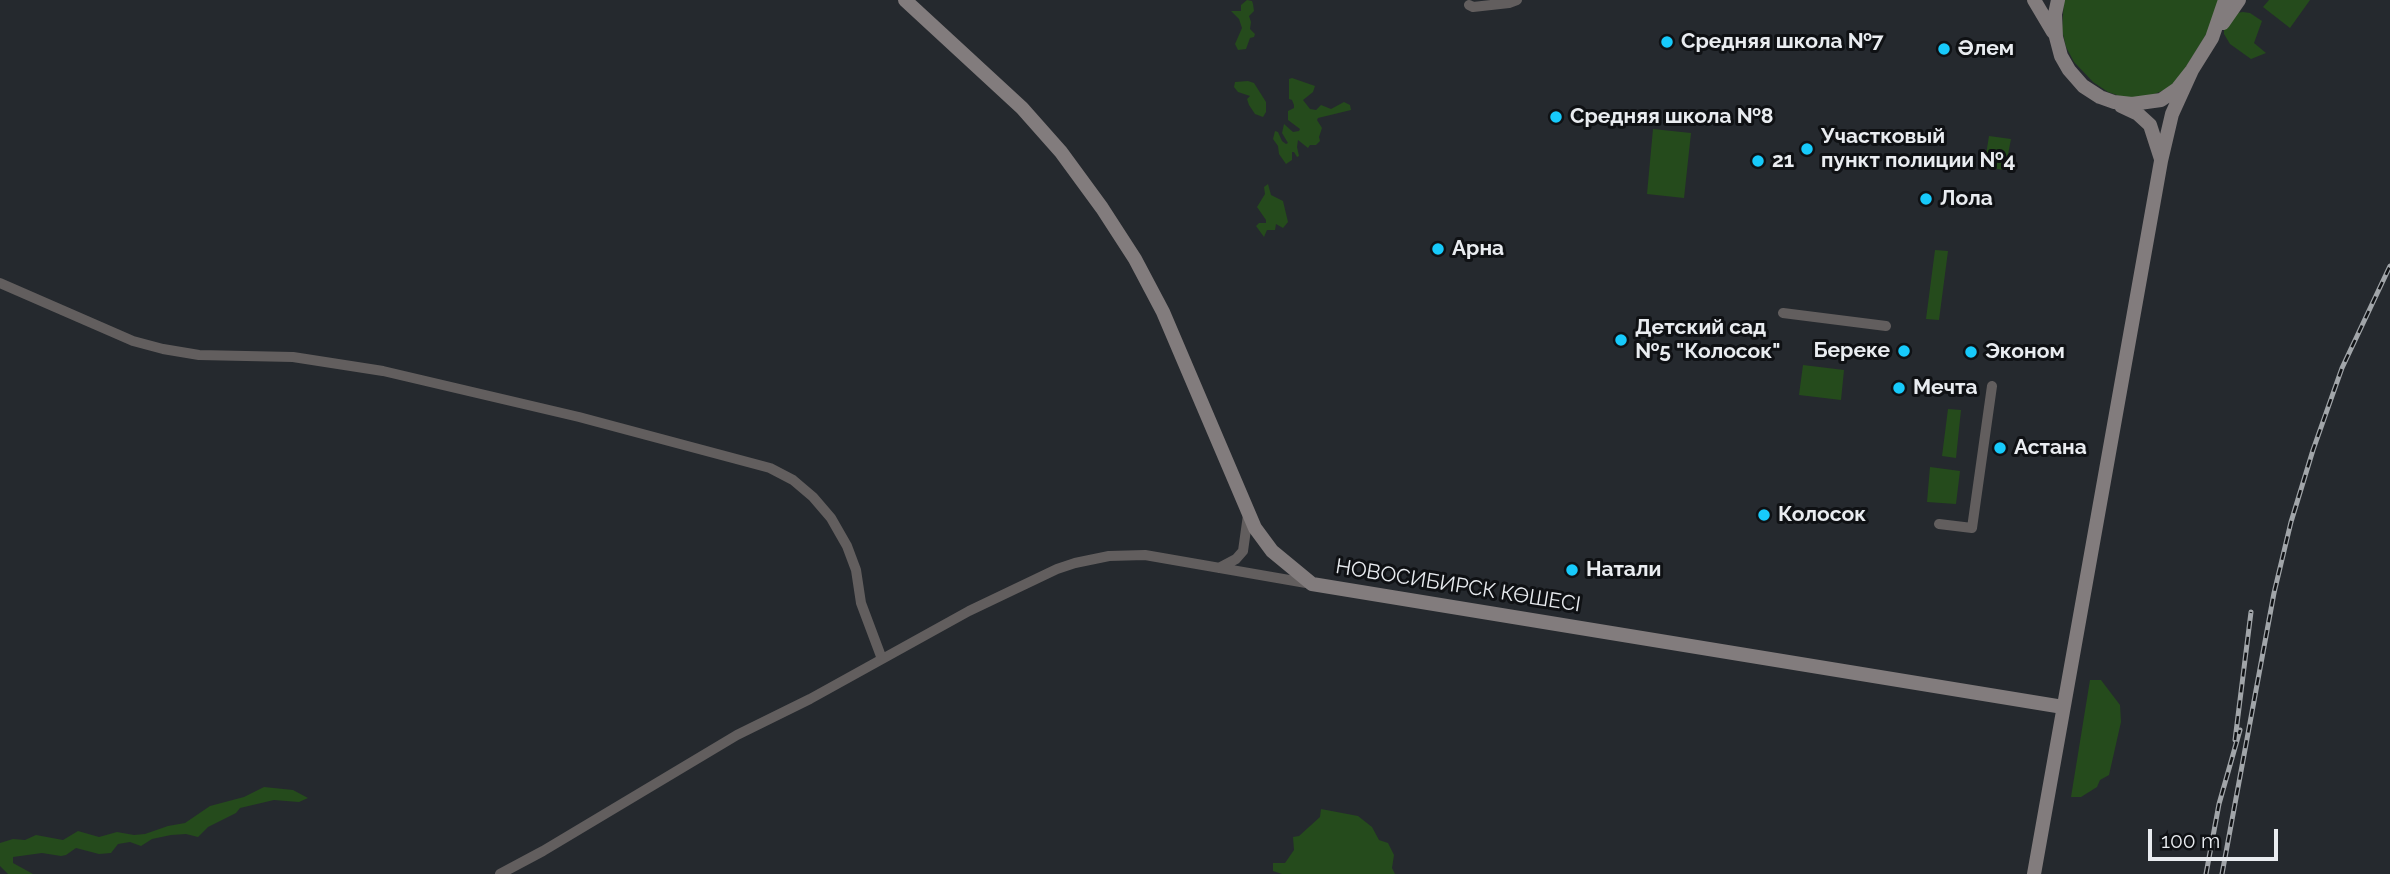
<!DOCTYPE html>
<meta charset="utf-8">
<style>
body{margin:0}
#map{position:relative;width:2390px;height:874px;overflow:hidden;background:#25292e;font-family:Raleway,sans-serif}
canvas{display:block}
.scale{position:absolute;left:2148px;top:829px;width:130px;height:32px;box-sizing:border-box;border:4px solid #e9ecf0;border-top:0;padding-left:9px;font-size:21px;line-height:24px;white-space:nowrap;color:#e9ecf0;-webkit-text-stroke:5px #0f1114;paint-order:stroke}
</style>
<div id="map">
<canvas width="2390" height="874"></canvas>
<div class="scale">100 m</div>
</div>
<script>
const g = document.querySelector('canvas').getContext('2d');
g.lineJoin = 'round';
function paint(path, color) { g.fillStyle = color; g.fill(path, 'evenodd'); }
const poly = rows => new Path2D(rows.map(r => 'M' + r).join(''));
function trace(path, color, width, dash) { g.strokeStyle = color; g.lineWidth = width; g.lineCap = dash ? 'butt' : 'round'; g.setLineDash(dash || []); g.stroke(path); }
function drawText(font, color, halo, rows, align = 'center') {
  g.font = font + ' Raleway,sans-serif'; g.lineWidth = 6; g.setLineDash([]); g.textBaseline = 'middle'; g.strokeStyle = halo; g.fillStyle = color; for (const [text, x, y, turn = 0] of rows) {
    g.save(); g.translate(x, y); g.rotate((+turn || 0) * Math.PI / 180); g.textAlign = isNaN(turn) ? turn : align; if (halo) g.strokeText(text, 0, 0); g.fillText(text, 0, 0); g.restore();
  }
}
const green = poly([
 [1247,0,1252,1,1253,4,1254,11,1249,16,1251,22,1250,29,1255,34,1254,37,1250,38,1246,49,1238,50,1235,44,1242,28,1239,19,1231,11,1241,11,1241,5],
 [2064,0,2220,0,2212,25,2179,78,2167,89,2147,97,2125,98,2108,92,2093,82,2074,62,2066,47,2062,30],
 [2269,0,2310,0,2290,28,2263,7],
 [2243,12,2250,13,2262,21,2254,43,2266,53,2251,59,2230,44,2224,34,2224,29,2235,13],
 [1292,78,1315,86,1313,92,1303,100,1310,109,1316,110,1321,105,1331,109,1344,102,1350,105,1351,110,1318,118,1317,120,1322,128,1319,137,1320,141,1316,145,1310,145,1308,148,1298,140,1297,147,1299,156,1297,157,1294,152,1292,152,1292,160,1286,164,1279,154,1278,146,1273,139,1275,131,1278,132,1282,141,1286,144,1288,143,1282,133,1284,124,1293,132,1299,131,1300,129,1288,120,1288,111,1294,108,1294,105,1292,100,1289,99,1289,79],
 [1248,81,1254,83,1266,102,1266,112,1263,117,1255,114,1249,105,1247,99,1250,96,1238,92,1234,87,1235,82],
 [1653,129,1691,133,1684,198,1647,194],
 [1989,136,2011,139,2005,170,1984,167],
 [1268,184,1271,195,1283,201,1288,222,1283,228,1276,224,1275,230,1267,230,1264,237,1256,226,1259,223,1266,223,1266,220,1257,207,1265,194,1264,187],
 [1935,250,1948,251,1939,320,1926,319],
 [1803,365,1844,370,1841,400,1799,395],
 [1948,409,1961,410,1956,458,1942,456],
 [1930,467,1960,471,1956,504,1927,502],
 [2090,680,2101,680,2120,705,2121,722,2109,775,2100,780,2097,787,2081,797,2071,797],
 [264,787,293,790,308,798,299,802,274,800,240,808,236,813,208,827,198,837,186,834,171,835,152,839,141,846,130,842,118,844,111,853,99,854,76,848,66,855,61,856,42,853,13,857,13,863,33,874,8,874,0,866,0,843,13,839,25,840,36,835,63,840,78,831,99,837,117,832,134,835,145,834,168,826,185,823,210,806,244,797],
 [1321,809,1358,816,1372,827,1379,840,1388,843,1394,855,1392,868,1395,874,1282,874,1273,871,1273,863,1285,863,1294,850,1293,837,1299,836,1320,817]
]);
const street = poly([
 [1469,5,1473,7,1509,3,1517,0],
 [0,283,133,341,163,349,199,355,293,357,383,371,579,417,770,468,793,480,813,497,831,518,847,546,856,570,861,603,882,659],
 [1783,313,1886,326],
 [1939,524,1972,528,1992,386],
 [1219,568,1236,559,1243,551,1248,515],
 [500,874,543,851,737,735,810,699,969,611,1057,569,1075,563,1109,556,1145,555,1312,584]
]);
const secondary = poly([
 [905,0,1022,108,1061,152,1102,208,1135,259,1163,312,1255,528,1272,551,1312,584,2063,707],
 [2034,0,2053,32],
 [2058,0,2055,14,2056,37,2061,56,2069,70,2083,86,2100,97,2114,102,2132,104,2161,100,2177,89,2192,70,2212,38,2225,0],
 [2223,23,2239,0],
 [2121,106,2138,114,2150,125,2161,159],
 [2034,874,2161,161,2172,114,2192,70]
]);
const rail = poly([
 [2235,740,2251,612],
 [2206,874,2219,804,2240,730],
 [2222,874,2274,593,2291,522,2313,450,2342,368,2390,266]
]);
const markers = [
 [1667,42,7,"#17cafb"],
 [1944,49,7,"#17cafb"],
 [1556,117,7,"#17cafb"],
 [1807,149,7,"#17cafb"],
 [1758,161,7,"#17cafb"],
 [1926,199,7,"#17cafb"],
 [1438,249,7,"#17cafb"],
 [1621,340,7,"#17cafb"],
 [1904,351,7,"#17cafb"],
 [1971,352,7,"#17cafb"],
 [1899,388,7,"#17cafb"],
 [2000,448,7,"#17cafb"],
 [1764,515,7,"#17cafb"],
 [1572,570,7,"#17cafb"]
];
const poiNames = [
 ["Средняя школа №7",1681,42],
 ["Әлем",1958,49],
 ["Средняя школа №8",1570,117],
 ["Участковый",1821,137],
 ["пункт полиции №4",1821,161],
 ["21",1772,161],
 ["Лола",1940,199],
 ["Арна",1452,249],
 ["Детский сад",1635,328],
 ["№5 \"Колосок\"",1635,352],
 ["Береке",1890,351,"right"],
 ["Эконом",1985,352],
 ["Мечта",1913,388],
 ["Астана",2014,448],
 ["Колосок",1778,515],
 ["Натали",1586,570]
];
const streetNames = [
 ["НОВОСИБИРСК КӨШЕСІ",1458,586,9]
];
paint(green, '#254b1c');
trace(street, '#625e5e', 10);
trace(secondary, '#827c7d', 14);
trace(rail, '#a1a5a9', 5);
trace(rail, '#0f1114', 2.5, [8]);
for (const [x, y, r, color] of markers) { const dot = new Path2D(); dot.arc(x, y, r, 0, 2 * Math.PI); g.fillStyle = color; g.fill(dot); trace(dot, '#0f1114', 2.5); }
drawText('bold 21px', '#e9ecf0', '#0f1114', poiNames, 'left');
drawText('21px', '#e9ecf0', '#0f1114', streetNames);
</script>
